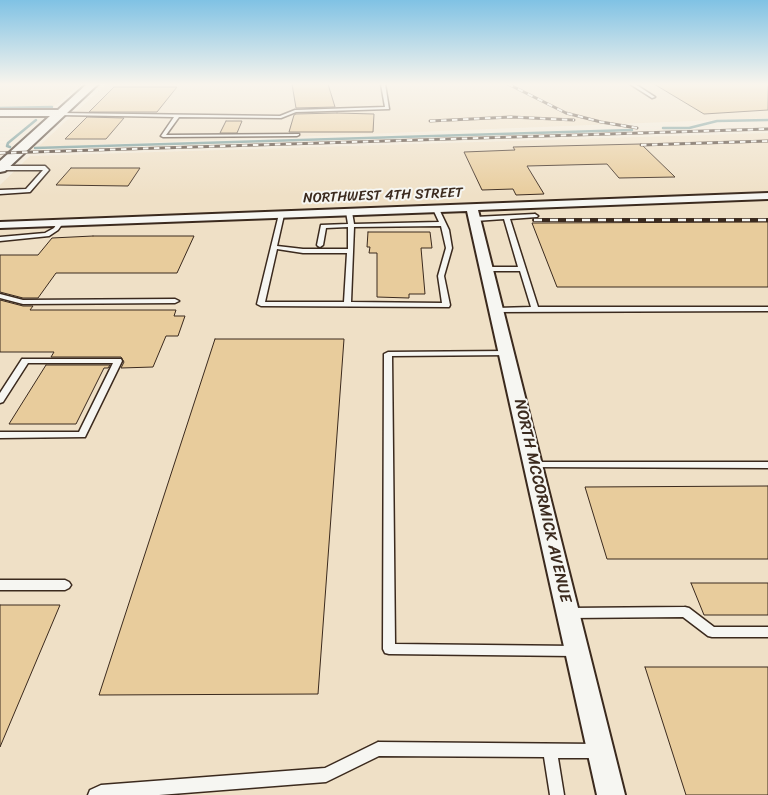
<!DOCTYPE html>
<style>
body{margin:0}
canvas{display:block;background:#f2e9d8}
</style>
<canvas width="768" height="795"></canvas>
<script>
const g = document.querySelector('canvas').getContext('2d');
g.lineJoin = 'round';
function paint(path, color) { g.fillStyle = color; g.fill(path, 'evenodd'); }
const poly = rows => new Path2D(rows.map(r => 'M' + r).join(''));
function trace(path, color, width, dash) { g.strokeStyle = color; g.lineWidth = width; g.lineCap = dash ? 'butt' : 'round'; g.setLineDash(dash || []); g.stroke(path); }
function drawText(font, color, halo, rows, align = 'center') {
  g.font = font + ' Sriracha,sans-serif'; g.lineWidth = 4; g.setLineDash([]); g.textBaseline = 'middle'; g.strokeStyle = halo; g.fillStyle = color; for (const [text, x, y, turn = 0] of rows) {
    g.save(); g.translate(x, y); g.rotate((+turn || 0) * Math.PI / 180); g.textAlign = isNaN(turn) ? turn : align; if (halo) g.strokeText(text, 0, 0); g.fillText(text, 0, 0); g.restore();
  }
}
const built = poly([
 [0,84,81,84,51,109,0,109],
 [106,84,768,84,768,118,38,147],
 [768,133,768,795,0,795,0,185,30,156]
]);
const stream = poly([
 [0,108,52,107],
 [663,128,689,128,717,121,768,120],
 [10,147,7,146,8,143,36,120],
 [35,148,632,130]
]);
const building = poly([
 [292,84,328,84,335,107,296,108,292,84],
 [654,84,768,84,768,110,704,114,654,84],
 [114,87,177,87,157,112,89,112,114,87],
 [337,113,374,114,373,132,289,132,294,115,296,114,337,113],
 [87,117,124,118,106,139,65,139,87,117],
 [226,121,242,121,237,133,220,133,226,121],
 [641,144,675,177,619,178,607,164,527,166,544,194,516,195,513,189,482,190,464,152,515,150,513,147,641,144],
 [71,168,140,168,128,186,56,185,71,168],
 [768,222,768,287,557,287,532,223,768,222],
 [368,232,430,232,432,248,421,248,425,294,409,294,409,298,377,297,377,253,369,253,370,247,367,247,368,232],
 [93,236,194,236,177,273,56,273,38,298,23,298,0,292,0,255,38,255,52,238,93,236],
 [0,300,23,306,33,306,30,310,176,310,174,316,185,316,178,336,166,336,153,367,121,368,124,362,121,357,51,357,54,352,0,352,0,300],
 [215,339,344,339,318,694,99,695,215,339],
 [46,365,110,365,108,368,104,368,76,424,9,424,46,365],
 [768,486,768,559,607,559,585,487,768,486],
 [691,583,768,583,768,615,704,615,691,583],
 [0,605,60,605,0,747,0,605],
 [645,667,768,667,768,795,686,795,645,667]
]);
const lane = poly([
 [381,84,385,84,389,109,296,112,281,118,179,117,166,135,299,134,299,135,297,136,163,137,161,136,174,117,60,115,58,114,60,113,280,116,295,110,385,107,381,84],
 [630,84,635,84,655,97,652,98,630,84],
 [0,166,45,166,49,170,30,192,0,194,0,190,26,189,43,170,0,170,0,166],
 [434,208,439,209,449,230,452,248,444,276,450,305,449,307,261,306,257,304,279,214,284,215,277,246,303,249,348,249,348,227,326,228,323,245,320,247,318,246,317,245,321,225,348,224,346,212,349,210,352,212,354,224,439,222,433,209,434,208],
 [441,226,446,248,438,276,442,303,351,302,354,227,441,226],
 [277,249,303,253,347,253,344,302,265,302,277,249],
 [535,214,538,216,537,217,510,219,538,307,768,307,768,311,494,312,493,310,497,308,531,307,520,271,487,271,484,269,487,267,518,267,504,219,475,221,472,219,475,217,535,214],
 [58,222,63,223,58,230,49,236,0,241,0,237,45,233,54,228,58,222],
 [0,294,23,300,175,299,179,301,175,303,23,304,0,298,0,294],
 [507,351,511,353,510,355,392,356,395,644,575,646,579,647,581,651,579,655,575,656,389,654,385,653,383,649,384,354,388,352,507,351],
 [22,359,121,359,122,361,85,437,0,438,0,432,79,432,113,363,28,363,3,402,0,403,0,393,22,359],
 [534,462,768,462,768,468,531,467,529,465,531,463,534,462],
 [0,580,65,580,69,582,71,585,69,588,65,590,0,590,0,580],
 [685,607,689,608,714,627,768,627,768,637,712,637,708,636,683,617,569,618,565,617,563,613,565,609,569,608,685,607],
 [378,742,598,744,603,746,605,751,603,756,598,758,558,758,564,795,550,795,544,757,379,756,326,782,159,795,88,795,90,790,101,785,325,768,378,742]
]);
const street = poly([
 [768,193,768,199,478,210,625,795,597,795,467,211,0,228,0,222,768,193]
]);
const secondary = poly([
 [87,84,98,84,5,171,0,172,0,161,50,116,0,116,0,110,58,110,87,84]
]);
const railFar1 = poly([
 [508,84,566,113,601,122,637,128],
 [430,121,511,117,574,120],
 [641,145,768,141],
 [0,153,768,129]
]);
const rail = poly([
 [534,220,768,220]
]);
const farStreetnames = [
 ["NORTHWEST 4TH STREET",383,196,-2]
];
const streetNames = [
 ["NORTH MCCORMICK AVENUE",542,501,77]
];
paint(built, '#efe0c6');
trace(stream, '#679191', 2.5);
paint(building, '#e8cc9c');
trace(building, '#3b2a1e', 1);
trace(lane, '#3b2a1e', 3);
trace(street, '#3b2a1e', 4);
trace(secondary, '#3b2a1e', 4);
paint(lane, '#f6f6f2');
paint(street, '#f6f6f2');
paint(secondary, '#f6f6f2');
trace(railFar1, '#3b2a1e', 3);
trace(rail, '#3b2a1e', 4);
trace(railFar1, '#f6f6f2', 2, [5.5]);
trace(rail, '#f6f6f2', 2.5, [8]);
const sky = g.createLinearGradient(0, 0, 0, 196);
sky.addColorStop(0, '#80c2e4');
sky.addColorStop(0.43, '#f9f5ed');
sky.addColorStop(1, '#f9f5ed00');
g.fillStyle = sky;
g.fillRect(0, 0, 768, 196);
drawText('14px', '#3b2a1e', '#f6f6f2', farStreetnames);
drawText('16px', '#3b2a1e', '#f6f6f2', streetNames);
</script>
